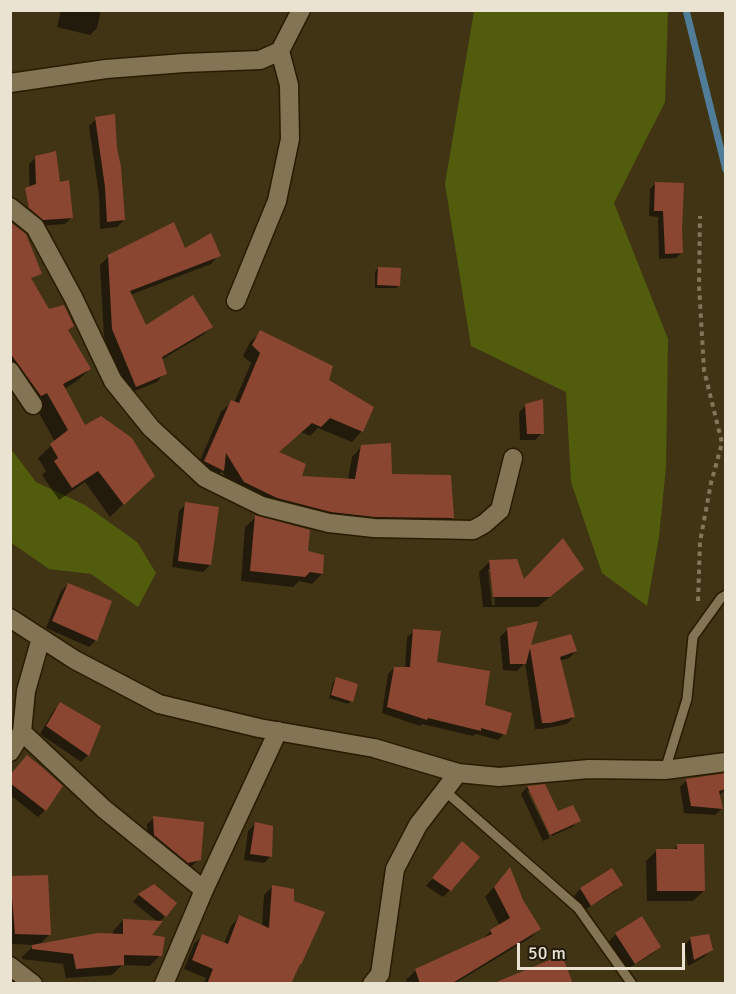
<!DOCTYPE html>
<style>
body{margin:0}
#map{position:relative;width:736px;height:994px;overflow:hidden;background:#413415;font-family:Signika,sans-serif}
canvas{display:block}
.frame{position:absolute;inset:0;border:12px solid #ebe3d1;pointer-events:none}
.scale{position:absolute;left:517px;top:943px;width:168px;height:27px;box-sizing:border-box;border:3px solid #ebe3d1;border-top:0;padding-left:8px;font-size:18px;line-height:21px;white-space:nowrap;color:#ebe3d1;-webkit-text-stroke:4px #221c0f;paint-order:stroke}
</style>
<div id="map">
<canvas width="736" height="994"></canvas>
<div class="frame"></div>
<div class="scale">50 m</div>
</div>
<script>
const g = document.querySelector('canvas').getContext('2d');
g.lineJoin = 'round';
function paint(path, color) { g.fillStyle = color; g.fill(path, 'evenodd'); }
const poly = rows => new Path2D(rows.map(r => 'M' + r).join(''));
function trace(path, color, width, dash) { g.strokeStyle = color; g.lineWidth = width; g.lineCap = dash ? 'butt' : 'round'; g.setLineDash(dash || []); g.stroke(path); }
const green = poly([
 [474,11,668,11,665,102,614,203,668,339,666,467,659,537,647,606,602,573,571,482,566,392,471,346,445,184],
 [11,449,36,482,85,505,137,542,156,573,138,607,91,574,49,569,13,544,10,540]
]);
const shadow = poly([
 [61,10,101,10,97,28,90,35,57,27],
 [96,119,116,148,124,220,117,227,100,229,99,195,89,126],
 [36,157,59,183,72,217,65,224,36,226,30,221,29,164],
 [656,183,680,230,682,252,676,258,659,259,658,217,649,216,650,189],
 [10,235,33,276,30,280,48,311,67,331,90,369,77,381,64,389,84,427,140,488,110,517,85,482,59,500,42,475,46,471,38,458,55,442,34,404,10,384],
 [184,250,219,255,211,264,130,295,146,327,211,327,203,335,161,360,165,373,157,382,127,394,104,338,100,265,109,256],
 [378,268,399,285,396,288,375,288,375,272],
 [261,332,327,381,362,431,352,442,318,428,310,436,301,432,277,453,299,478,348,480,352,457,362,446,390,475,452,518,442,528,364,526,234,491,222,471,213,481,195,472,221,412,231,402,234,403,251,363,243,356,250,342],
 [526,405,542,433,535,440,520,440,519,412],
 [186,504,210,565,203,572,172,567,179,511],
 [256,517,306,552,322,574,312,584,299,581,293,587,241,581,245,527],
 [490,561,523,582,571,579,538,607,483,607,479,572],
 [488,569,491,569,495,605,492,605],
 [68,584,96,640,89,647,46,628,61,591],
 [507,630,529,647,576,651,569,658,559,661,574,717,567,724,542,729,535,729,525,663,517,671,503,670,500,637],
 [414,631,436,663,483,706,504,734,498,740,476,734,473,736,422,724,420,726,382,713,388,674,394,668,405,668,407,637],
 [336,679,351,701,348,704,329,698,333,682],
 [61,703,88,755,81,762,40,734,54,710],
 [10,776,45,810,38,817,10,795],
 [687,780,726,789,720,795,722,809,715,815,684,813,680,787],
 [544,786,558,813,579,820,572,827,552,836,531,791,527,791,550,838,543,841,521,794,527,787],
 [154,818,199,859,192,866,181,869,148,842,147,824],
 [255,824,271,856,264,863,244,860,248,831],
 [462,843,450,890,443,897,426,886],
 [678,845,704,891,693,901,647,901,646,861,657,850,673,850],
 [611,870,621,885,614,892,583,911,574,896,580,889],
 [10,877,49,935,39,945,113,935,113,931,123,920,158,922,133,902,139,895,165,916,149,936,160,955,150,966,122,965,112,975,66,978,63,964,22,959,22,957,34,945,10,944],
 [501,879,522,901,540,929,530,938,454,984,408,984,406,980,416,970,483,939,491,931,500,926,485,897],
 [273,886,289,984,203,984,206,978,184,969,194,944,203,935,224,944,231,926,239,917,262,926,264,895],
 [616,934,659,947,652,954,627,969,609,941],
 [690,939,711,950,704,957,688,966,684,946]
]);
const stream = poly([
 [686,10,726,170]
]);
const building = poly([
 [115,114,117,148,121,167,125,220,107,222,105,187,95,117],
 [56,151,60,182,69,180,73,218,43,220,29,208,25,188,36,184,35,156],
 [655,182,684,183,682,230,683,253,665,254,663,211,654,211],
 [10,222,26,234,42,274,31,278,49,309,64,305,74,326,68,330,91,369,63,384,85,425,101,416,132,438,155,476,124,505,98,471,72,488,54,461,58,458,50,444,68,430,47,393,41,396,10,353],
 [174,222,185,248,211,233,221,256,130,291,146,325,193,295,213,327,162,357,167,374,136,387,112,329,108,255],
 [378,267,401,268,400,286,377,285],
 [260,330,333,366,329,380,374,407,363,432,330,418,321,427,312,423,279,452,306,464,302,476,355,479,361,445,391,443,392,474,451,475,454,518,375,517,331,512,277,498,244,482,226,453,224,471,204,461,231,400,239,403,260,353,252,345],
 [543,399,544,434,527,434,525,404],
 [185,502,219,507,211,565,178,561],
 [255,515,310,530,308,551,324,555,323,574,310,572,305,577,250,571],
 [563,538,584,569,550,597,493,597,489,560,517,559,524,579],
 [68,583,112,601,97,641,52,621],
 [538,621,531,645,571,634,577,651,560,657,575,717,550,723,542,723,530,648,526,664,510,664,507,628],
 [413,629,441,631,437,662,490,671,485,705,512,713,506,735,481,728,481,731,428,718,427,720,387,707,394,667,410,667],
 [336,677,358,684,353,702,331,695],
 [60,702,101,726,89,756,46,726],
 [27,755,43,768,63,786,46,811,10,783,10,775],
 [726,773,726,789,719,791,723,809,691,806,686,779],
 [545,784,558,811,573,805,581,821,550,835,527,786],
 [153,816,204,822,201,860,188,863,154,835],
 [255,822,273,826,272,857,250,854],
 [462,841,480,857,451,891,432,878],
 [677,844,704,844,705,891,657,891,656,849,677,849],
 [510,867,523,900,541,929,451,984,420,984,415,969,492,934,490,930,510,918,494,887],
 [612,868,623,885,591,906,580,888],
 [48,875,51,935,15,934,12,898,10,897,10,876],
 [154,884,177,903,166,917,138,894],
 [272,885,294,889,294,901,325,912,301,965,300,964,291,984,207,984,213,969,192,960,202,934,228,944,239,915,269,928],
 [642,916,661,947,635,964,615,933],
 [123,919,163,921,152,935,165,937,162,956,124,955,124,965,76,969,73,954,32,949,32,945,98,933,123,934],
 [709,934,713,950,694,960,690,937],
 [562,955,573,984,494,984,494,983]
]);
const path = poly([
 [698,601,700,542,711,483,722,443,704,370,699,285,700,216]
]);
const lane = poly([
 [665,770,687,699,693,637,721,598,726,595],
 [445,791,578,908,632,984]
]);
const street = poly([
 [10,83,106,69,184,63,260,60,280,51,301,10],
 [10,207,35,227,73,297,113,381,151,428,205,478,262,506,329,523,374,528,473,530,484,524,500,510,513,458],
 [236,301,277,201,290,139,289,85,280,51],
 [10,371,33,405],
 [10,618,75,660,159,704,259,728,374,748,458,773,499,777,589,769,665,770,726,762],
 [41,638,26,691,22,732,104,809,204,890,278,731],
 [10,752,22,732],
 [10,966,33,984],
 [164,984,204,890],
 [372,984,380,974,395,869,418,825,458,773]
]);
paint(green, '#515c0c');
paint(shadow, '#0007');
trace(stream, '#507e98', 7);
paint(building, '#8b4631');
trace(lane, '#281b00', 12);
trace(street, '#281b00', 21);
trace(path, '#82775d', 4, [4.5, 4.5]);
trace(lane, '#837454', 9);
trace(street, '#837454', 18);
</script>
